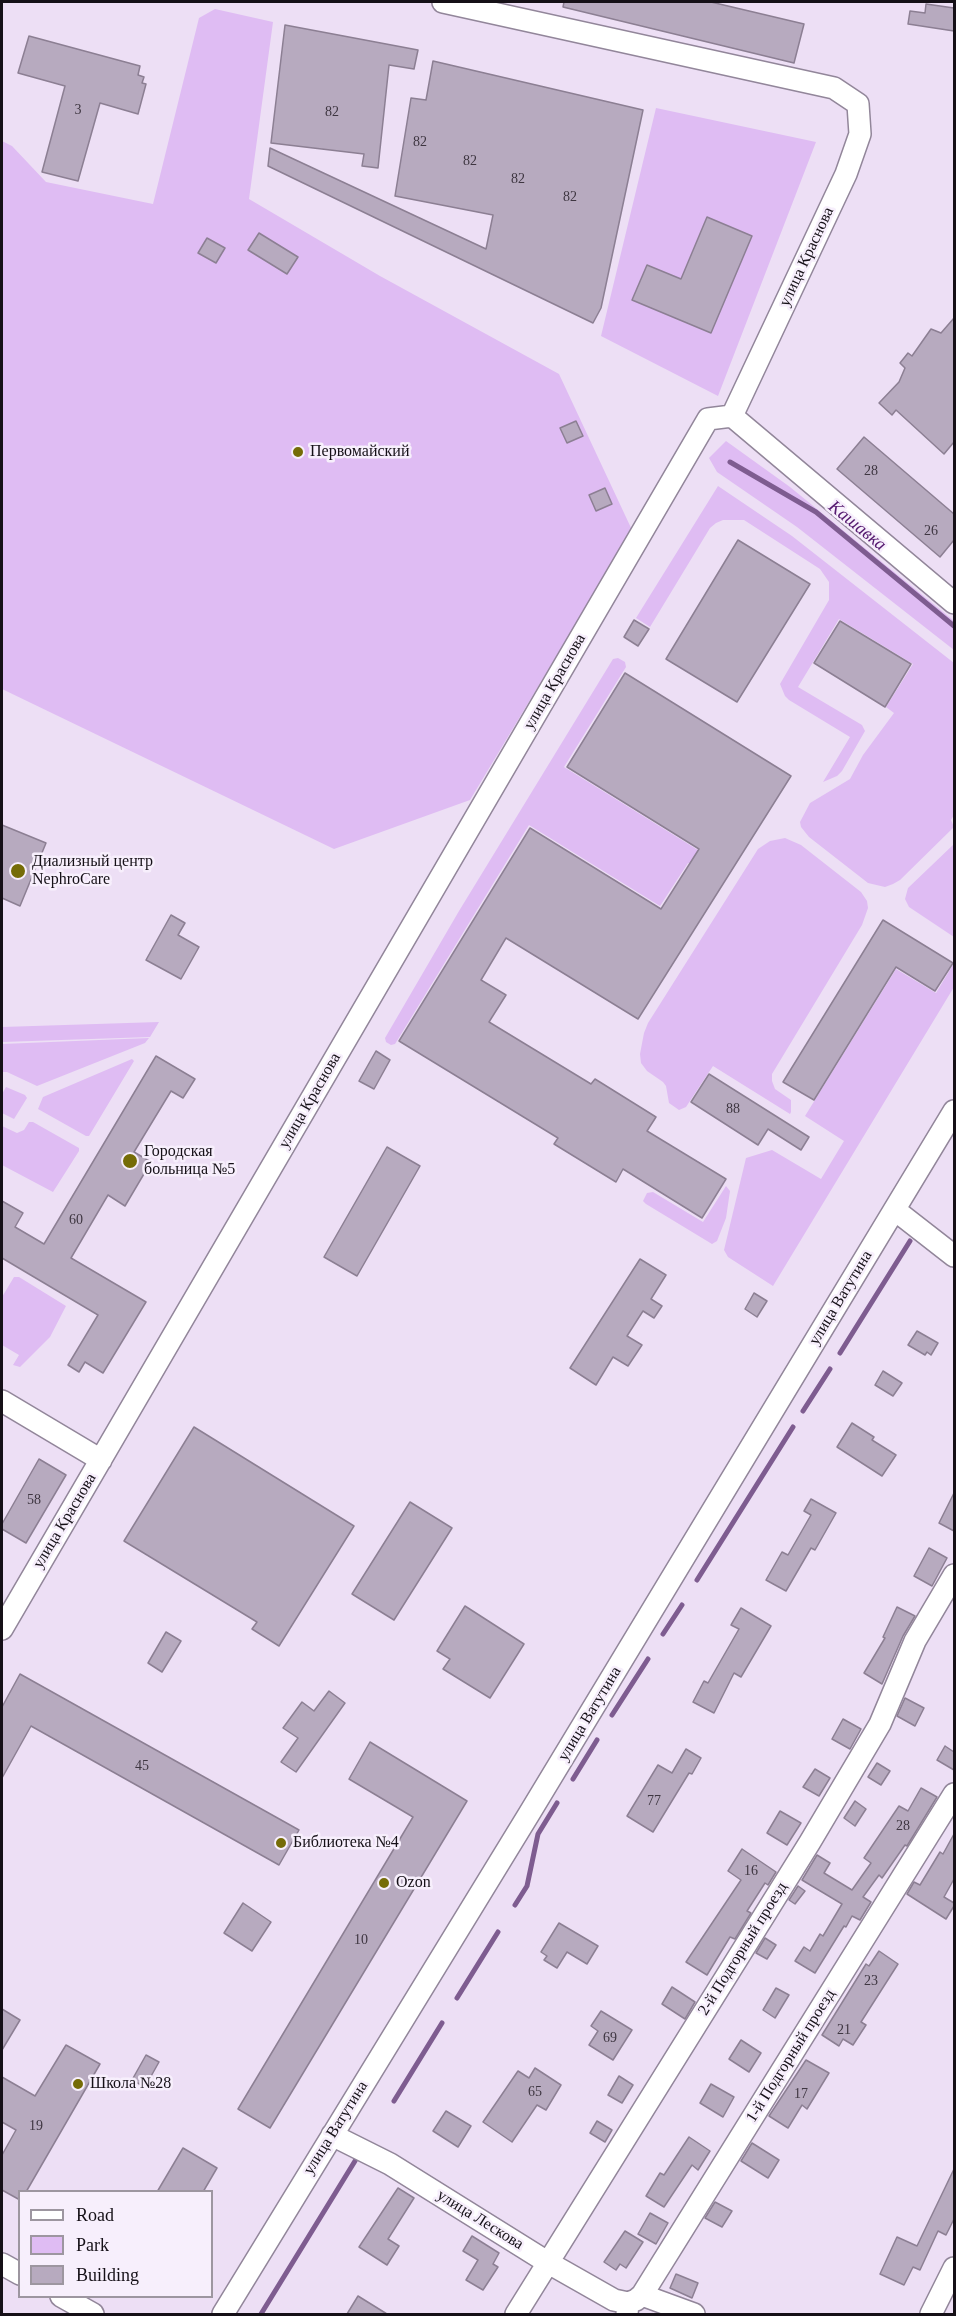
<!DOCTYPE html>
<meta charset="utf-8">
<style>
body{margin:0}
#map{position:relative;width:956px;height:2316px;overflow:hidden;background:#eddff5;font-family:Georgia,serif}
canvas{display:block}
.frame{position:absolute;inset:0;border:3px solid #151017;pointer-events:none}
.legend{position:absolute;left:18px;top:2190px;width:195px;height:108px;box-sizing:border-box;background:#f7effc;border:2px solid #9d96a0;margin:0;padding:8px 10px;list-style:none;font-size:18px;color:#151017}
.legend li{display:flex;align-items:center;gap:12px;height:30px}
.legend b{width:30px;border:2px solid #9d96a0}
</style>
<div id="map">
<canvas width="956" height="2316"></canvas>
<div class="frame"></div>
<ul class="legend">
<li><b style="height:8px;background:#fff"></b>Road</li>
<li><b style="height:16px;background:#dfbcf3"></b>Park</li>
<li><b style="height:16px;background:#b7aabf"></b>Building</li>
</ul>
</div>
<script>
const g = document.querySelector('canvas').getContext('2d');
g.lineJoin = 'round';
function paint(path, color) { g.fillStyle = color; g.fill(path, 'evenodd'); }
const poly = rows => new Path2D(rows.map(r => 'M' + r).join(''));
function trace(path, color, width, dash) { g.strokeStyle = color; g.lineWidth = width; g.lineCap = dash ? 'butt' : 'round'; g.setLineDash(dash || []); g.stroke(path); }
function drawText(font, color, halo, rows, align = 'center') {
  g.font = font + ' Georgia,serif'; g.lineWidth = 5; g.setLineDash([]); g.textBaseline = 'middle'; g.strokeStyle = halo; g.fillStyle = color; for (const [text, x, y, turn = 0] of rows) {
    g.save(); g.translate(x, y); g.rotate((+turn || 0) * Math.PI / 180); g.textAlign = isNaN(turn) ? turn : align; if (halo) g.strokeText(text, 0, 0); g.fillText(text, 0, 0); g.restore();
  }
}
const green = poly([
 [215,9,273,22,249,199,380,276,559,374,632,530,470,800,334,849,2,689,2,141,12,146,46,182,153,204,199,18],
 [656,108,816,142,718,396,601,336],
 [726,441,790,487,954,621,954,650,797,527,717,472,709,458],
 [718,486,792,536,954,663,954,815,951,820,954,827,900,880,893,884,885,887,868,883,809,837,801,827,800,822,810,803,850,779,863,755,894,713,886,707,913,664,839,619,798,687,862,725,865,731,842,771,837,776,823,782,850,737,789,700,785,696,780,684,829,600,829,582,820,569,744,520,723,520,716,523,710,528,650,627,636,618],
 [618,658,625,662,626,667,564,767,706,855,697,868,688,863,660,906,529,825,395,1044,391,1045,386,1042,385,1038,459,911,613,659],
 [785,838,801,845,861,892,867,901,868,908,862,925,772,1074,772,1081,775,1089,791,1100,791,1112,790,1114,713,1066,686,1107,679,1110,669,1103,666,1086,663,1082,647,1071,641,1063,640,1054,644,1033,648,1023,758,849,770,841],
 [954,844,954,937,909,907,905,899,908,888],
 [954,963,954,987,773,1286,728,1257,724,1250,746,1158,772,1150,821,1179,844,1141,805,1116,896,969,936,993],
 [159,1022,150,1037,2,1042,2,1027],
 [149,1038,145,1043,37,1086,7,1072,2,1072,2,1044],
 [132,1059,134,1061,89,1136,86,1136,38,1109,43,1097],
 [6,1087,25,1095,27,1098,14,1119,2,1113,2,1094],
 [29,1122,33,1122,79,1148,79,1151,53,1192,2,1165,2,1126,17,1133,24,1130],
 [726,1186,730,1191,726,1218,717,1241,712,1244,646,1204,643,1201,647,1193,653,1192,703,1222],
 [14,1277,19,1277,66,1306,50,1337,20,1367,13,1365,19,1355,2,1345,2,1297]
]);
const stream = poly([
 [730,462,816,512,954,626],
 [840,1353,910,1241],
 [803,1411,830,1369],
 [697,1580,793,1427],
 [663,1634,682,1605],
 [612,1715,648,1659],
 [573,1779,597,1740],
 [515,1905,527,1886,538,1834,557,1803],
 [457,1998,498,1932],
 [394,2101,442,2023],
 [261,2314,355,2161]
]);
const building = poly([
 [564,2,711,2,804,24,794,63,563,7,564,2],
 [926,4,954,8,954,31,908,24,910,11,925,13,926,4],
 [285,25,418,50,414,69,389,65,378,168,362,166,364,154,271,143,285,25],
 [29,36,140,66,138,75,144,77,142,83,146,84,138,114,100,103,78,181,42,172,65,86,18,73,29,36],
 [433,61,643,110,601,308,593,323,268,166,270,148,486,249,493,215,395,196,411,98,426,100,433,61],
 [707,217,752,236,711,333,632,300,647,265,681,279,707,217],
 [259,233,298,257,287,274,248,250,259,233],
 [207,238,225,248,216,263,198,253,207,238],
 [954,318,954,442,944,454,896,410,892,415,879,403,899,382,905,368,900,363,908,353,912,356,931,329,941,333,954,318],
 [576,421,583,436,567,443,560,428,576,421],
 [864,437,954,514,954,540,940,557,837,469,864,437],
 [605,488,612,504,596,511,589,495,605,488],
 [738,540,810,584,737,702,666,659,738,540],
 [634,620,649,629,638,646,624,637,634,620],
 [840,621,911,664,885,707,814,663,840,621],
 [625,673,791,776,638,1019,506,938,481,980,506,995,489,1022,591,1084,595,1079,656,1117,647,1131,726,1179,702,1218,623,1169,616,1182,554,1144,558,1138,399,1041,530,828,661,909,699,849,567,767,625,673],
 [2,825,46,843,20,906,2,898,2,825],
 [171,915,185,923,178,935,199,947,181,979,146,960,171,915],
 [883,920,953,963,935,991,896,967,814,1100,783,1082,883,920],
 [376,1051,390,1060,374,1089,359,1081,376,1051],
 [156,1056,195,1079,183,1098,171,1091,134,1152,151,1162,125,1206,108,1195,71,1258,146,1302,103,1373,85,1362,79,1372,68,1365,98,1315,2,1258,2,1201,23,1213,15,1227,44,1244,156,1056],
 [709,1074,809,1137,801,1150,768,1129,758,1145,691,1102,709,1074],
 [387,1147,420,1166,357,1276,324,1257,387,1147],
 [640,1259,666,1275,651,1299,662,1306,654,1318,643,1311,627,1336,642,1345,628,1366,613,1357,596,1385,570,1368,640,1259],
 [754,1293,767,1301,757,1317,745,1309,754,1293],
 [917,1331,938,1343,931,1355,927,1352,925,1355,908,1345,917,1331],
 [883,1371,902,1383,893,1396,875,1385,883,1371],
 [852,1423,874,1437,872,1440,896,1455,882,1476,837,1447,852,1423],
 [194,1427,354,1526,279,1646,252,1629,257,1622,124,1541,194,1427],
 [39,1459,66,1475,26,1543,2,1529,2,1524,39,1459],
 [954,1493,954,1531,939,1523,954,1493],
 [811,1499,836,1513,815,1550,811,1548,786,1591,766,1580,782,1552,788,1555,811,1515,804,1511,811,1499],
 [410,1502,452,1528,394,1620,352,1594,410,1502],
 [929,1548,947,1558,932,1586,914,1576,929,1548],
 [465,1606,524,1644,490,1698,443,1669,450,1659,437,1651,465,1606],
 [897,1607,915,1616,903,1636,882,1684,864,1673,885,1638,883,1637,897,1607],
 [741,1608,771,1626,741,1677,734,1673,714,1713,693,1702,704,1681,708,1683,739,1629,731,1625,741,1608],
 [166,1632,181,1641,162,1672,148,1663,166,1632],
 [20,1674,299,1830,279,1865,31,1726,2,1778,2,1707,20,1674],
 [329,1691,345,1703,296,1772,281,1762,298,1738,283,1728,302,1702,314,1711,329,1691],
 [905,1698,924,1708,915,1726,897,1716,905,1698],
 [843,1719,861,1729,850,1749,832,1739,843,1719],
 [370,1742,467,1801,270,2128,238,2109,413,1817,349,1779,370,1742],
 [945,1746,954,1752,954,1770,937,1760,945,1746],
 [686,1749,701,1758,692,1774,689,1773,653,1832,627,1816,658,1765,672,1773,686,1749],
 [877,1763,890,1771,881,1785,868,1777,877,1763],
 [815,1769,830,1778,819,1796,803,1787,815,1769],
 [921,1788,937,1797,907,1846,905,1845,882,1878,879,1875,863,1897,871,1902,860,1920,852,1916,846,1927,844,1926,815,1973,795,1961,804,1947,810,1951,820,1934,823,1936,842,1904,802,1880,817,1855,830,1863,824,1873,852,1890,871,1863,864,1858,899,1806,908,1811,921,1788],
 [855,1801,866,1809,855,1826,844,1818,855,1801],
 [780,1811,801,1823,787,1845,767,1833,780,1811],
 [954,1834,954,1879,944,1897,954,1903,954,1906,946,1919,907,1894,914,1882,920,1885,940,1852,943,1854,954,1834],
 [742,1849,776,1872,768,1885,765,1883,747,1911,751,1913,735,1939,730,1937,707,1975,686,1962,741,1880,728,1871,742,1849],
 [798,1886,805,1891,795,1904,789,1900,798,1886],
 [243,1903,271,1922,252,1951,224,1933,243,1903],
 [559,1923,598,1946,587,1964,567,1952,557,1968,544,1960,547,1956,541,1952,559,1923],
 [765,1938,776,1945,767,1959,756,1953,765,1938],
 [879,1951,898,1964,861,2022,866,2025,853,2045,843,2039,839,2046,822,2035,866,1964,869,1966,879,1951],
 [672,1987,695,2002,685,2019,662,2004,672,1987],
 [776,1988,789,1995,775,2018,763,2010,776,1988],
 [2,2009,20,2020,2,2050,2,2009],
 [601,2011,632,2030,613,2060,589,2045,598,2031,591,2026,601,2011],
 [741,2040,761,2053,749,2072,729,2059,741,2040],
 [66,2045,100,2064,26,2192,20,2192,20,2200,2,2190,2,2155,16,2130,2,2122,2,2077,35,2096,66,2045],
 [146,2055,159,2062,145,2087,132,2080,146,2055],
 [806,2060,829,2073,807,2109,802,2105,788,2128,769,2116,806,2060],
 [535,2068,561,2085,546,2110,537,2105,512,2142,483,2122,518,2071,529,2078,535,2068],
 [619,2076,633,2085,622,2103,608,2095,619,2076],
 [711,2084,734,2097,723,2117,700,2103,711,2084],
 [446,2111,471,2126,458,2147,433,2131,446,2111],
 [597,2121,612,2130,605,2142,590,2133,597,2121],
 [689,2137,710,2151,698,2170,692,2165,664,2207,646,2196,660,2173,664,2175,689,2137],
 [752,2143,779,2160,768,2178,741,2161,752,2143],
 [183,2148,217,2168,203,2192,157,2192,183,2148],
 [954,2169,954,2219,946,2235,938,2231,920,2270,913,2267,904,2285,880,2274,897,2237,917,2246,954,2169],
 [398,2188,414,2198,388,2239,399,2246,387,2265,359,2247,398,2188],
 [715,2202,732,2211,722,2227,705,2218,715,2202],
 [650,2213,668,2223,656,2244,638,2234,650,2213],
 [625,2231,643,2242,626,2268,620,2264,616,2270,604,2262,625,2231],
 [472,2236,499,2253,493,2264,498,2267,483,2290,466,2280,478,2260,463,2251,472,2236],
 [676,2274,698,2283,692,2298,670,2288,676,2274],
 [358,2296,387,2314,347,2314,358,2296]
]);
const minor = poly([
 [443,2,834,88,858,104,860,134,846,174,732,416],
 [732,416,954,603],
 [895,1210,954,1256],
 [2,1401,101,1460],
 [2,1629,708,419,732,416],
 [332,2135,390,2164,547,2262,614,2300,628,2303],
 [2,2264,20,2274],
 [642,2295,694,2314],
 [61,2296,93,2314],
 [223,2314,529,1814,954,1111],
 [516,2314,810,1842,880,1724,915,1641,954,1575],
 [627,2314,628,2303,636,2300,642,2295,954,1794],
 [931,2314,954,2268]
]);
const markers = [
 [298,452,6,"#756c07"],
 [18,871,8,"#756c07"],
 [130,1161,8,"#756c07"],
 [281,1843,6,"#756c07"],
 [384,1883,6,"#756c07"],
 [78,2084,6,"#756c07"]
];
const numberNames = [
 ["3",78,110],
 ["82",332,112],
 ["82",420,142],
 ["82",470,161],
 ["82",518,179],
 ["82",570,197],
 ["28",871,471],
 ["26",931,531],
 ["88",733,1109],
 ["60",76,1220],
 ["58",34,1500],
 ["45",142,1766],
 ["77",654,1801],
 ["28",903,1826],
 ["16",751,1871],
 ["10",361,1940],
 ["23",871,1981],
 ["21",844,2030],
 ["69",610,2038],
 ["65",535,2092],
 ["17",801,2094],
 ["19",36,2126]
];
const streetNames = [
 ["улица Краснова",807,257,-65],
 ["улица Краснова",555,682,-60],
 ["улица Краснова",310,1101,-60],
 ["улица Ватутина",841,1298,-59],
 ["улица Краснова",65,1521,-59],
 ["улица Ватутина",590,1714,-59],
 ["2-й Подгорный проезд",743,1949,-58],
 ["1-й Подгорный проезд",791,2056,-58],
 ["улица Ватутина",336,2128,-58],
 ["улица Лескова",480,2220,32]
];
const poiNames = [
 ["Первомайский",310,452],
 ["Диализный центр",32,862],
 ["NephroCare",32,880],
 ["Городская",144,1152],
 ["больница №5",144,1170],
 ["Библиотека №4",293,1843],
 ["Ozon",396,1883],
 ["Школа №28",90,2084]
];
const waterNames = [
 ["Кашавка",857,526,39]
];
paint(green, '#dfbcf3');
trace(stream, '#7e5c90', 5);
paint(building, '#b7aabf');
trace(building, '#8c7f93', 1.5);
trace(minor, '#92869a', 24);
trace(minor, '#fff', 21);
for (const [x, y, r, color] of markers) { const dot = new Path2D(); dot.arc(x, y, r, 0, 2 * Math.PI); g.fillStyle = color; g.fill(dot); trace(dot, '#f7effc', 2); }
drawText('14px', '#3e3641', null, numberNames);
drawText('16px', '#151017', '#f7effc', streetNames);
drawText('16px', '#151017', '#f7effc', poiNames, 'left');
drawText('italic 18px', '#55196f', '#f7effc', waterNames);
</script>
